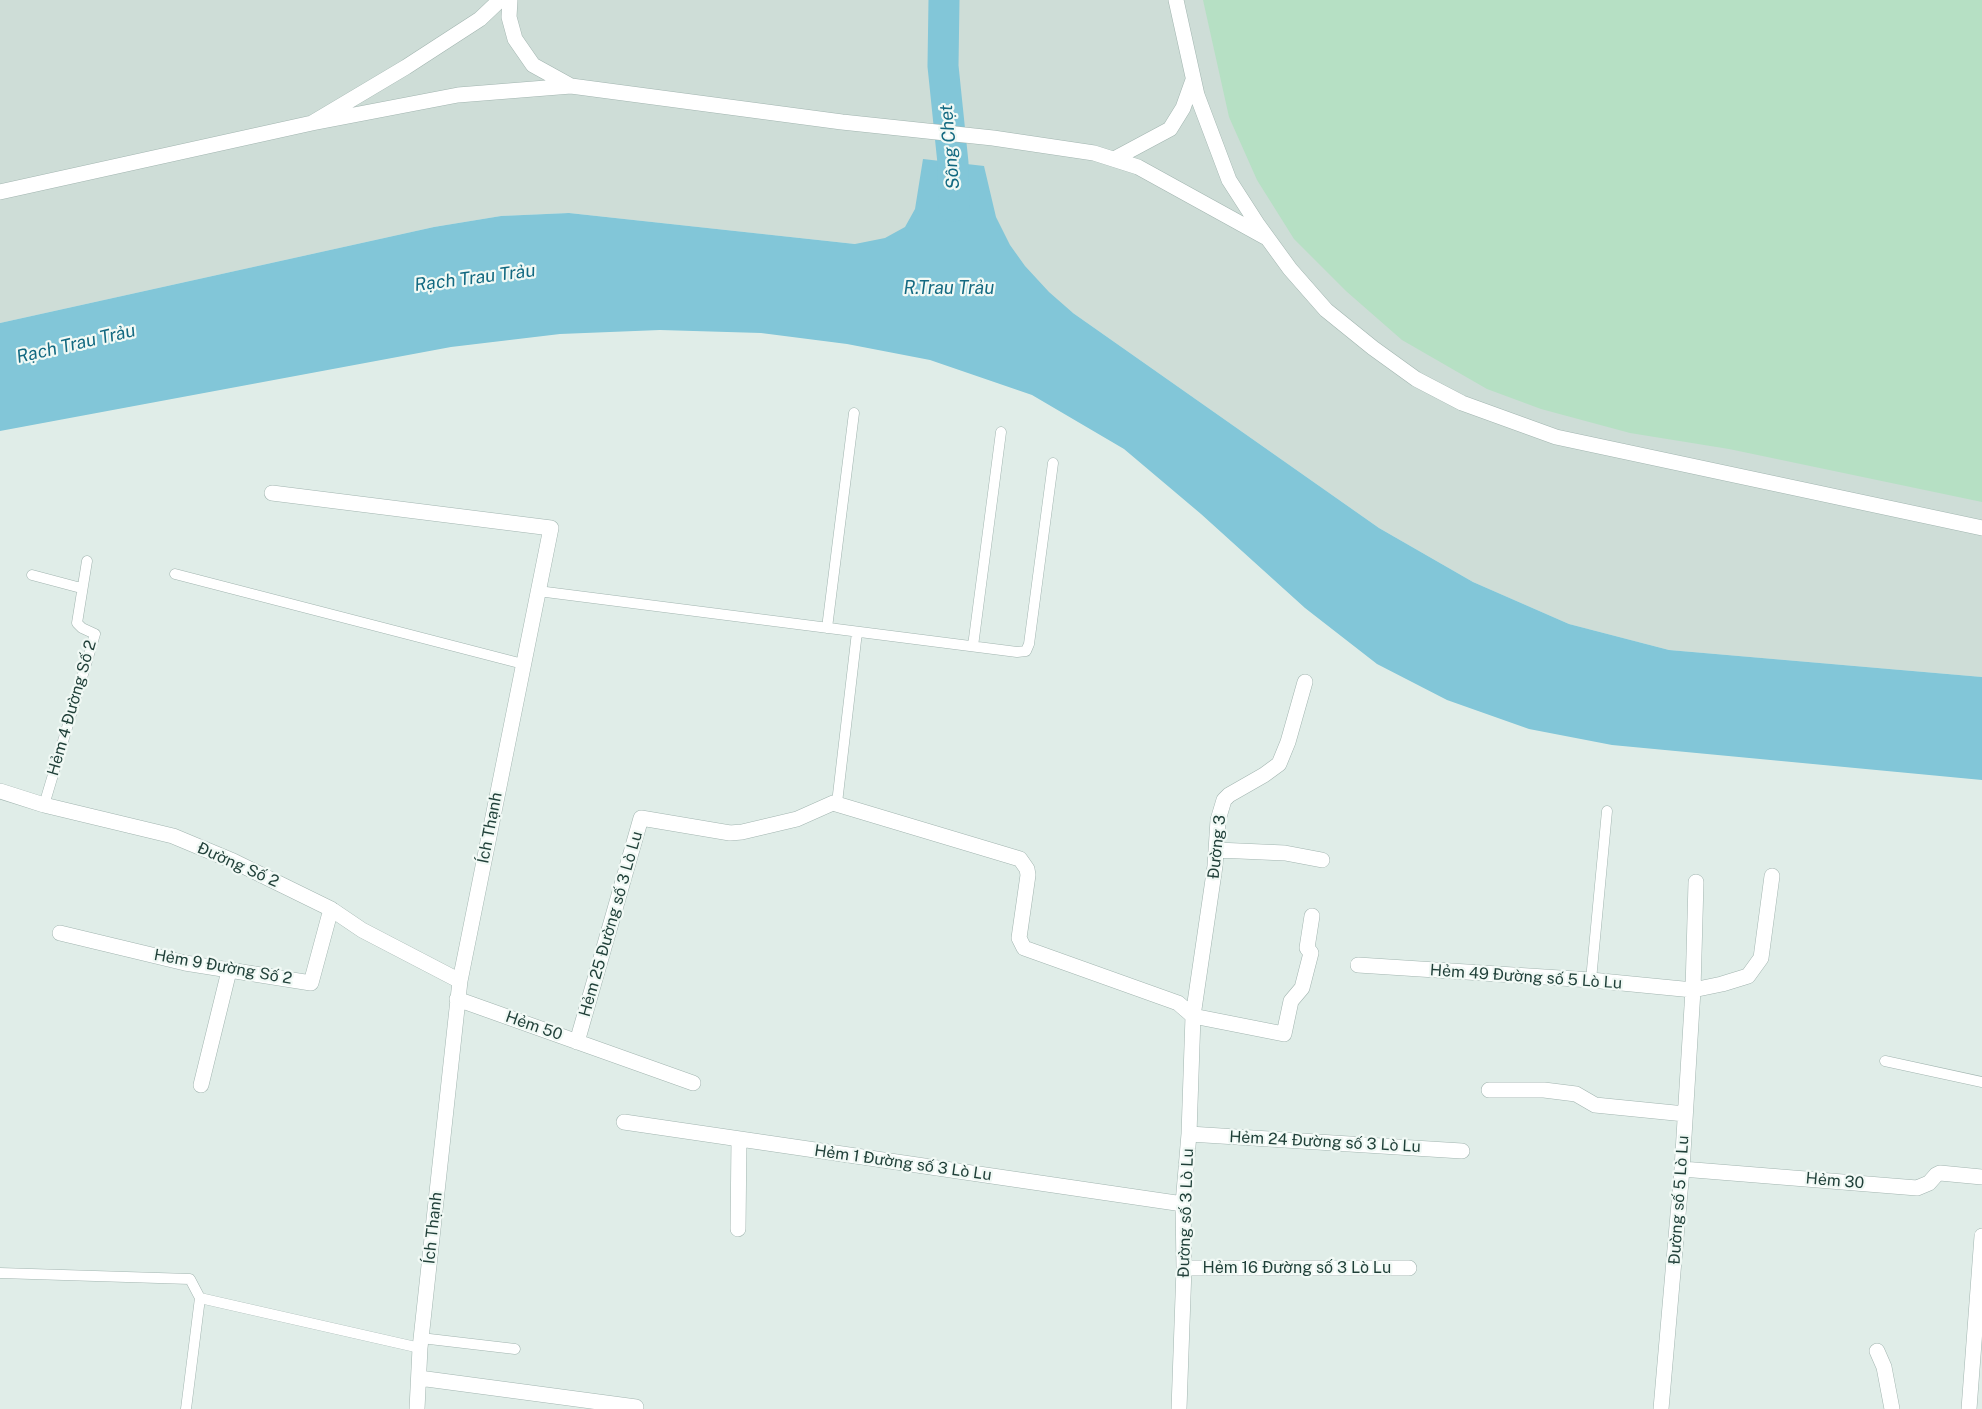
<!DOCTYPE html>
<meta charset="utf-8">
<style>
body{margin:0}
canvas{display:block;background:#e0ede8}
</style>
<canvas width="1982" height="1409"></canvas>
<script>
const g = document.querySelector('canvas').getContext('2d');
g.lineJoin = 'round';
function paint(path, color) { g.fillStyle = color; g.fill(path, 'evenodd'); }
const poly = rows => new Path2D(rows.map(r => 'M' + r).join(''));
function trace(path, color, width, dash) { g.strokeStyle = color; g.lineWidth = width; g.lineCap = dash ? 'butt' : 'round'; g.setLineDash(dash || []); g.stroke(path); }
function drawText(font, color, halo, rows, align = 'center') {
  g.font = font + ' "Public Sans",sans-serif'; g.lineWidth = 4.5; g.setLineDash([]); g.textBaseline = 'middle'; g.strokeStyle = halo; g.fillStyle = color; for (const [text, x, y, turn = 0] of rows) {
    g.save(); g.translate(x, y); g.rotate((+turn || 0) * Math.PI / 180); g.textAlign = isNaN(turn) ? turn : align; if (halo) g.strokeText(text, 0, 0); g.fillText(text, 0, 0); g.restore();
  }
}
const built = poly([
 [0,0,1982,0,1982,677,1669,650,1569,624,1473,582,1379,528,1073,313,855,244,569,213,501,216,434,227,0,323]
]);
const green = poly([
 [1203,0,1982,0,1982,502,1729,449,1630,433,1541,409,1487,389,1402,340,1346,291,1294,239,1257,180,1229,117]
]);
const water = poly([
 [923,159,984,166,996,217,1010,245,1025,266,1049,292,1073,313,1379,528,1473,582,1569,624,1669,650,1982,677,1982,780,1612,745,1529,729,1447,700,1377,664,1305,608,1201,514,1124,449,1032,395,930,360,847,344,761,333,660,330,560,334,451,347,0,431,0,323,434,227,501,216,569,213,855,244,885,238,905,227,915,209]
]);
const river = poly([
 [944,0,943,66,953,163,954,206]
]);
const service = poly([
 [175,574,523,664],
 [32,575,81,588],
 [538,591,1017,652,1026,651,1029,644,1053,463],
 [827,628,854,413],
 [973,646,1001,432],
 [837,803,857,632],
 [44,805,95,634,82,628,77,623,87,561],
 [1591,980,1607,811],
 [1885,1061,1982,1082],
 [0,1273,190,1279,200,1298,420,1348],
 [421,1338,515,1349],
 [186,1409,200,1298]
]);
const minor = poly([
 [510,0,509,17,515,39,533,65,571,86],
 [1176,0,1197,95,1229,180,1258,225,1290,269,1326,310,1373,348,1416,379,1462,403,1556,437,1982,528],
 [312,123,458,95,571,86,842,122,993,138,1094,153,1138,167,1265,237],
 [1114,159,1170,129,1183,108,1193,80],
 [0,192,312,123,406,67,480,19,500,0],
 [272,493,551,528,460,981,420,1348,417,1409],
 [0,791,44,805,173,836,233,861,331,909,362,930,460,981],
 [1217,850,1285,853,1322,860],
 [60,933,185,963,311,983,331,909],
 [1358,965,1591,980,1693,990,1722,984,1748,976,1761,958,1772,876],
 [457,999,693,1083],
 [1193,1016,1284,1034,1291,1001,1302,988,1311,953,1307,948,1312,916],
 [577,1042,641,818,730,833,742,832,797,819,833,803,1020,859,1027,869,1028,875,1019,938,1024,948,1178,1003,1193,1016],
 [201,1085,229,971],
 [1489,1090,1544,1090,1576,1094,1595,1105,1685,1114],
 [624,1122,1183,1204],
 [1189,1134,1462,1151],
 [1682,1169,1917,1188,1929,1183,1936,1175,1940,1173,1982,1177],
 [738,1229,739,1139],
 [1184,1268,1409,1268],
 [1877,1351,1884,1367,1892,1409],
 [419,1378,636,1407],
 [1179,1409,1184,1268,1183,1204,1189,1134,1193,1016,1215,866,1218,820,1224,800,1229,795,1264,775,1279,764,1288,742,1305,682],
 [1661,1409,1682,1169,1693,990,1696,882],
 [1969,1409,1982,1236]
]);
const streetNames = [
 ["Hẻm 4 Đường Số 2",72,708,-74],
 ["Ích Thạnh",490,828,-79],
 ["Đường 3",1217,847,-84],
 ["Đường Số 2",238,865,24],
 ["Hẻm 25 Đường số 3 Lò Lu",611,924,-74],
 ["Hẻm 9 Đường Số 2",223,967,10],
 ["Hẻm 49 Đường số 5 Lò Lu",1526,977,4],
 ["Hẻm 50",534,1026,19],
 ["Hẻm 24 Đường số 3 Lò Lu",1325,1142,3],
 ["Hẻm 1 Đường số 3 Lò Lu",903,1163,8],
 ["Hẻm 30",1835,1181,5],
 ["Đường số 5 Lò Lu",1679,1200,-86],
 ["Đường số 3 Lò Lu",1186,1213,-88],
 ["Ích Thạnh",433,1228,-84],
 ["Hẻm 16 Đường số 3 Lò Lu",1297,1268]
];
const waterNames = [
 ["Sông Chẹt",950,147,-95],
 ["Rạch Trau Trảu",475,278,-7],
 ["R.Trau Trảu",949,288],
 ["Rạch Trau Trảu",76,344,-13]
];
paint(built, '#ceddd7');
paint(green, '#b6e0c4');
paint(water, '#82c6d8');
trace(river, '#82c6d8', 31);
trace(service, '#a2b5b0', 11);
trace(minor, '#a2b5b0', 16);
trace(service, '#fff', 10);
trace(minor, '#fff', 15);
drawText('16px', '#1f3f38', '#f1f9f5', streetNames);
drawText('italic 18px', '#126981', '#f1f9f5', waterNames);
</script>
